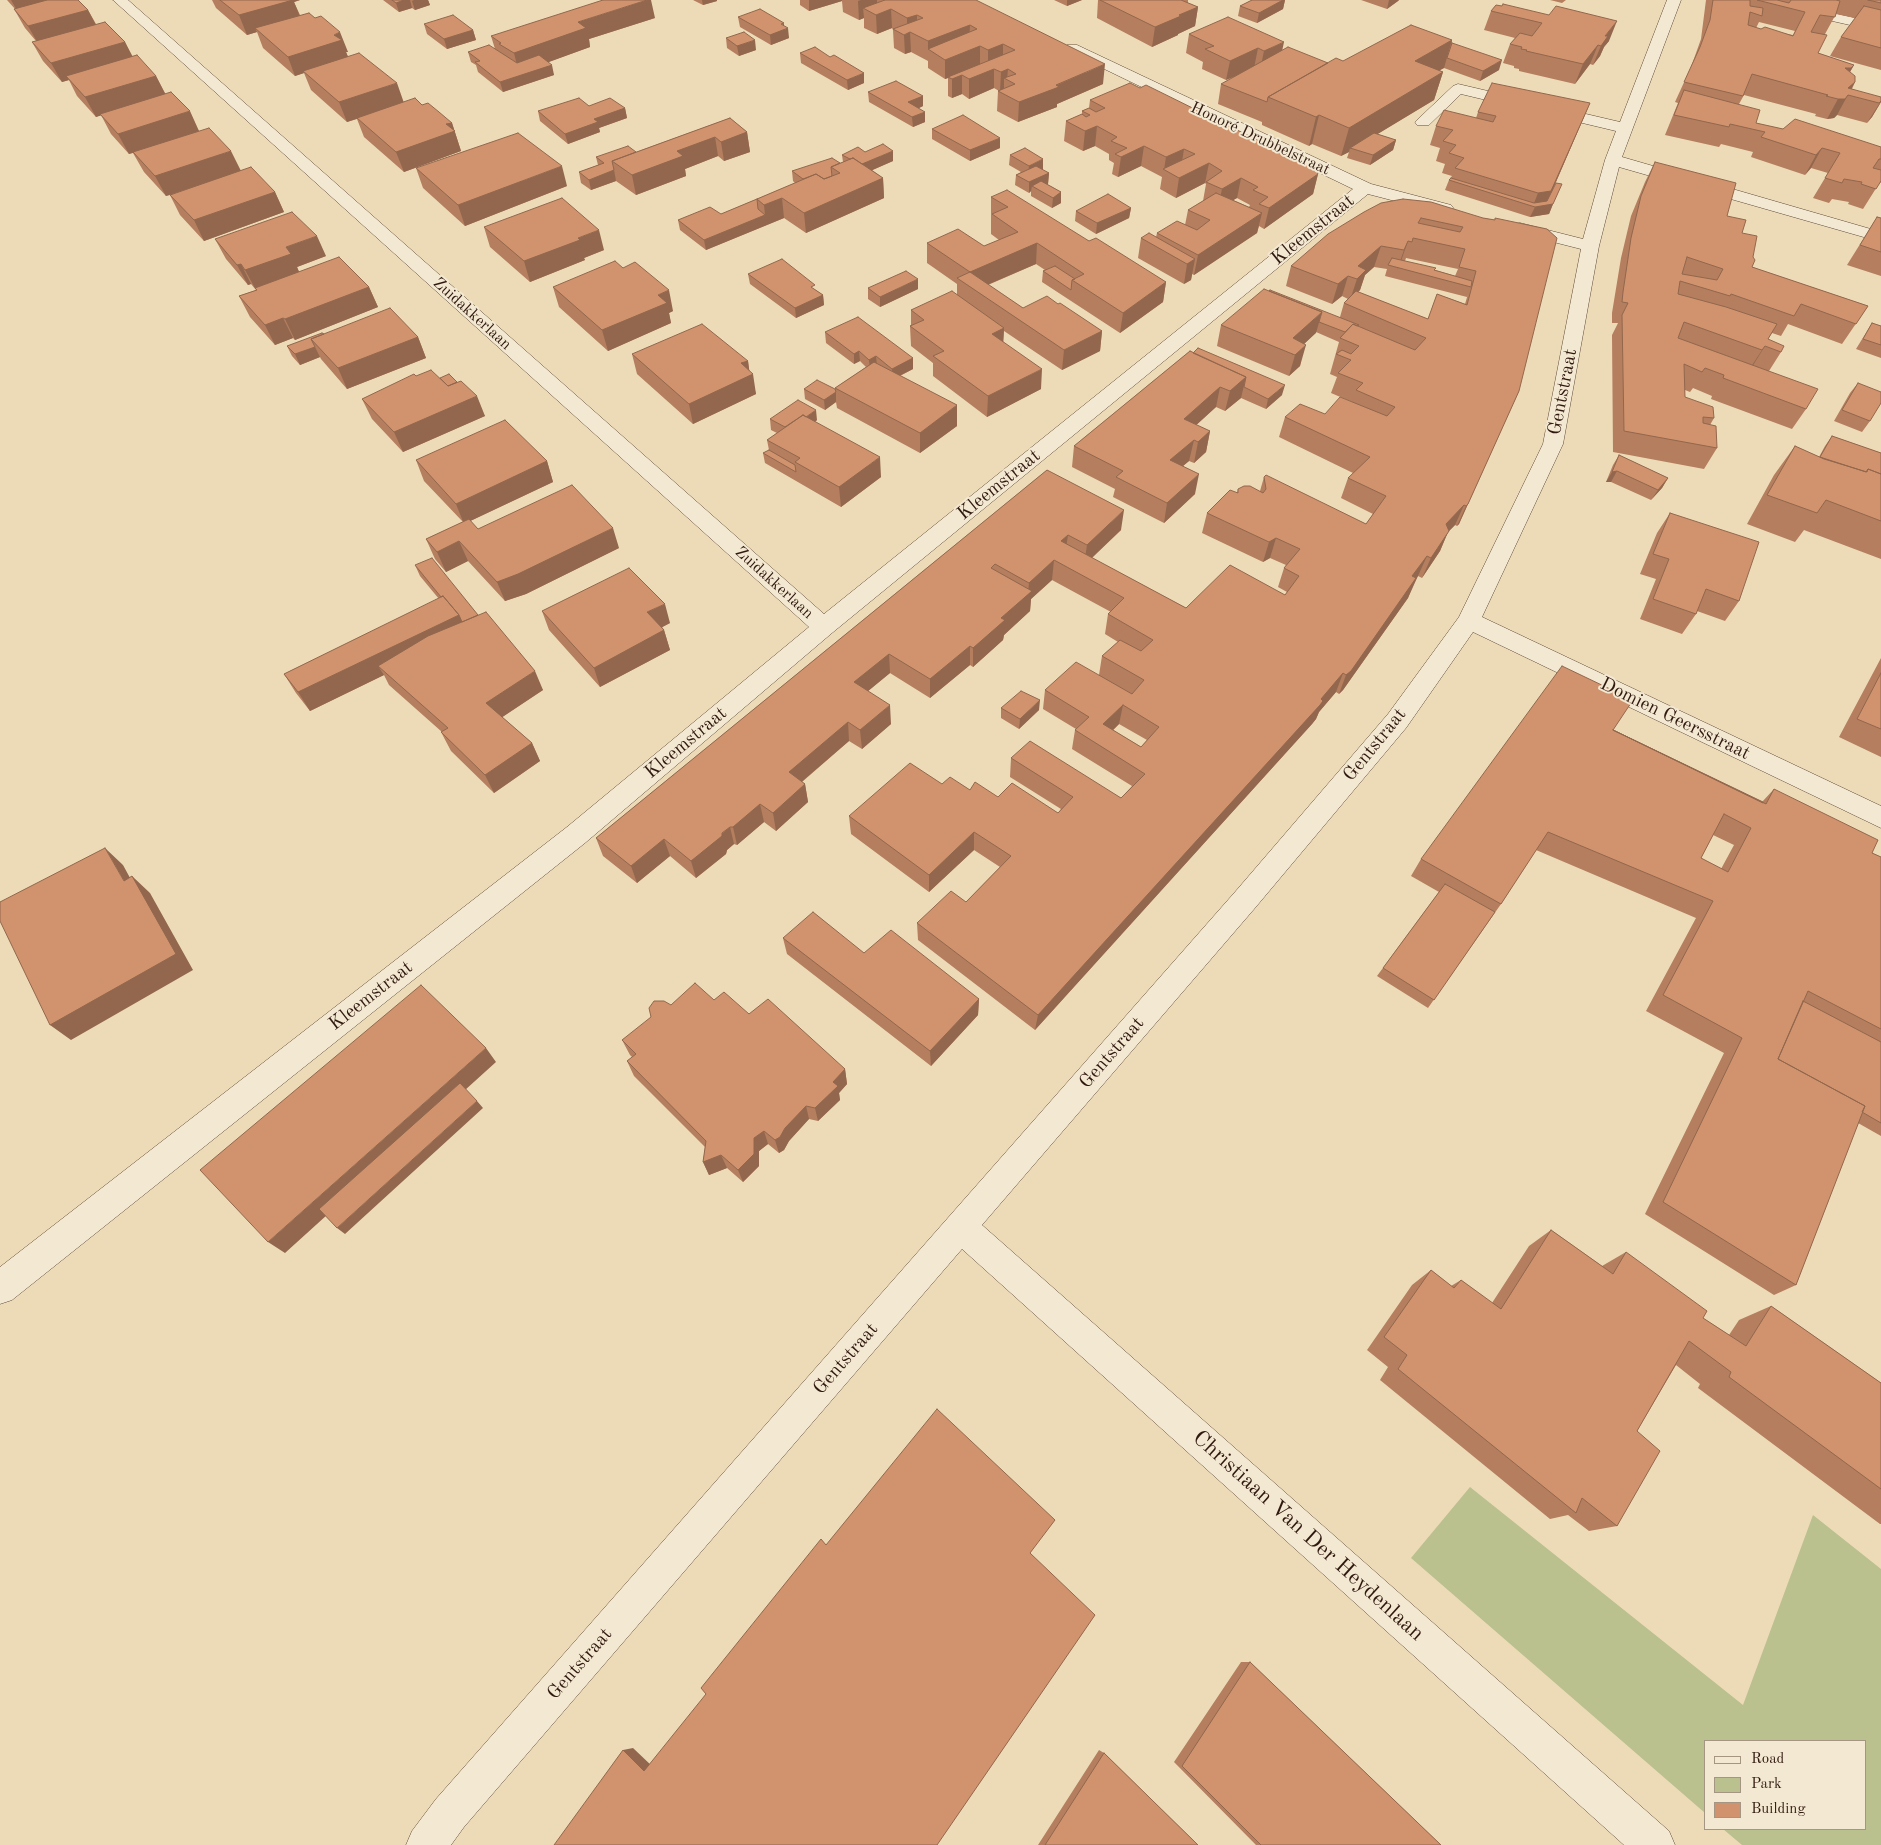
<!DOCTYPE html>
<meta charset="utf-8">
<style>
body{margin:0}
#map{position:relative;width:1881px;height:1845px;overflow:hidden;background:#eddbb8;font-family:"Old Standard TT",serif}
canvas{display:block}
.legend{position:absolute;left:1704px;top:1740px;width:162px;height:90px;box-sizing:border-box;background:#f3e8d1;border:1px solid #a59583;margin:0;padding:6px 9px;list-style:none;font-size:15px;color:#30190f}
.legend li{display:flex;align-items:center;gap:10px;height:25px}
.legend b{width:25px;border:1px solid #a59583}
</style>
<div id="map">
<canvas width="1881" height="1845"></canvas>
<ul class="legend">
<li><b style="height:6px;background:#f3e8d1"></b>Road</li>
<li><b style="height:14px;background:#bac08e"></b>Park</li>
<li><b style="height:14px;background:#d1936e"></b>Building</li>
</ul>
</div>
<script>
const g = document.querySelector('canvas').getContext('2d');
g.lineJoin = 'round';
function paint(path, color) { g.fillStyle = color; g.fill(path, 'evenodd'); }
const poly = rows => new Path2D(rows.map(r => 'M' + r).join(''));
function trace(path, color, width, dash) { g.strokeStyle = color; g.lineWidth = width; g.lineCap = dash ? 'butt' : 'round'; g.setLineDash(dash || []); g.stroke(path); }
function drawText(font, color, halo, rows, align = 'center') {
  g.font = font + ' "Old Standard TT",serif'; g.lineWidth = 4; g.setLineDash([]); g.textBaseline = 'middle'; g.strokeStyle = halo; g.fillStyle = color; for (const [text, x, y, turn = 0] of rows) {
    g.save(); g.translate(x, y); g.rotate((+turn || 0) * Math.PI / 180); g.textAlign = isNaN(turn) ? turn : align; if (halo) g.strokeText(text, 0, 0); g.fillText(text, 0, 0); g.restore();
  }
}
const green = poly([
 [1470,1487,1743,1705,1813,1515,1881,1569,1881,1845,1742,1845,1723,1829,1865,1829,1865,1741,1705,1741,1705,1813,1411,1558]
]);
const minor = poly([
 [113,0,128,0,824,614,1353,189,1067,51,1065,48,1067,45,1077,45,1371,184,1451,205,1454,209,1451,213,1445,214,1368,194,832,633,585,843,12,1300,0,1304,0,1267,567,827,809,627,113,0],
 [1667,0,1681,0,1622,157,1881,232,1881,242,1619,167,1599,246,1563,444,1482,617,1881,806,1881,828,1473,632,1406,728,1255,908,982,1225,1669,1831,1675,1845,1624,1845,962,1249,464,1827,451,1845,406,1845,412,1831,436,1799,1235,892,1388,714,1459,617,1543,444,1581,249,1514,232,1511,228,1514,224,1520,223,1583,239,1605,160,1616,131,1461,94,1429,125,1417,125,1415,122,1453,86,1458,84,1620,122,1667,0],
 [1750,0,1776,0,1881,24,1881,32,1757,4,1752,3,1750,0]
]);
const wall = poly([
 [7,0,78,0,88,10,96,24,125,42,132,57,156,76,165,94,199,131,241,171,275,192,284,212,204,241,180,215,170,195,166,196,144,172,133,153,129,154,111,134,101,115,96,117,77,96,69,80,62,82,43,61,32,42,36,41,25,28,14,9,15,9],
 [212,0,300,0,294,2,300,15,348,52,346,52,348,57,403,102,422,105,452,123,461,151,404,172,364,137,357,119,347,122,311,90,304,73,295,76,263,48,257,32,247,35,216,8],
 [383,0,428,0,430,5,415,10,412,8,399,12],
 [693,0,717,0,717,1,703,5],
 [800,0,976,0,1103,84,1057,104,1057,107,1018,122,997,111,998,91,999,91,994,88,969,99,962,94,952,98,948,96,948,78,945,79,928,68,928,61,911,52,905,54,894,48,893,30,892,28,877,34,864,28,864,18,859,20,843,12,842,1,809,11,800,5],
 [1054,0,1082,0,1067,6],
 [1098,0,1188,0,1188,3,1198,7,1195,26,1178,34,1178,35,1152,47,1097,18],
 [1252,0,1285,0,1283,9,1257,23,1238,16,1240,6],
 [1361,0,1399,0,1398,1,1387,9],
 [1550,0,1566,0,1562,3],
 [1706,0,1881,0,1881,70,1830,56,1841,37,1855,18,1836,14,1825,34,1818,53,1854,65,1850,72,1855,82,1852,89,1881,102,1872,117,1867,123,1837,115,1834,118,1827,119,1815,116,1816,114,1744,95,1739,104,1756,123,1783,129,1881,147,1881,183,1880,182,1863,209,1848,204,1849,202,1832,199,1829,203,1813,198,1828,173,1811,168,1805,175,1751,157,1753,152,1721,144,1719,147,1665,135,1678,103,1675,102,1691,67,1701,39],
 [1759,22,1795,31,1793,35,1761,29,1756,28],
 [1496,5,1609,41,1604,47,1600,56,1593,65,1590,64,1575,84,1519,71,1519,69,1514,68,1514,66,1503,63,1510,44,1515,38,1484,30,1491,11],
 [738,17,784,26,789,38,771,45,740,27],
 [655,18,589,39,590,47,548,62,554,75,503,92,478,72,476,65,471,62,468,52,495,49,491,36],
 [424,24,473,30,476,40,447,49,427,34],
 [1189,34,1282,50,1328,63,1343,61,1452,40,1452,43,1499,70,1480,81,1444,68,1439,70,1443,72,1434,100,1377,134,1396,140,1393,150,1370,165,1347,158,1349,152,1341,156,1312,144,1309,146,1262,125,1262,122,1218,104,1221,84,1234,77,1226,80,1202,69,1203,62,1186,53],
 [726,38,756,50,739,56,727,48],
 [800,53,864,83,848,90,801,63],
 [868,92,923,96,923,106,919,108,925,122,913,127,869,102],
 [1090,100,1318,174,1313,194,1264,229,1259,226,1257,233,1194,275,1192,274,1191,280,1184,284,1138,258,1141,238,1156,237,1157,233,1185,225,1188,210,1203,201,1206,184,1205,183,1176,198,1160,189,1162,177,1141,166,1118,177,1112,174,1114,163,1109,160,1109,154,1095,146,1083,151,1064,141,1066,121,1082,114,1082,111,1089,108],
 [1237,198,1250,205,1249,207,1233,200],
 [1590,103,1553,189,1553,204,1549,214,1530,217,1445,190,1449,180,1452,176,1442,173,1445,164,1436,161,1440,148,1430,145,1436,126,1476,118,1478,112],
 [589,106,625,108,627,118,599,128,600,132,568,144,540,121,538,111],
 [730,118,747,132,750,152,724,161,718,156,685,169,686,176,636,195,616,181,591,190,581,183,579,172,598,165,596,157,636,152],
 [932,129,1000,148,970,161,932,139],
 [865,152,893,161,872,170,883,178,884,198,806,233,784,218,706,250,680,230,678,220,721,214,795,183,793,181,792,171,840,163,843,162,842,155],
 [1010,155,1043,170,1049,173,1048,184,1047,184,1061,192,1061,203,1052,208,1031,196,1031,191,1029,193,1015,185,1016,175,1021,172,1009,165],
 [1655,162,1727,216,1742,233,1753,257,1752,267,1868,306,1842,344,1788,324,1781,336,1772,333,1768,339,1781,352,1769,371,1806,409,1792,429,1711,399,1712,396,1693,388,1690,392,1685,390,1685,397,1714,418,1710,425,1717,448,1704,469,1613,452,1612,335,1618,323,1612,323,1612,313,1621,258,1631,216,1645,182],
 [416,168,567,186,465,226,423,188],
 [991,197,1089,241,1166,282,1163,302,1120,333,1042,282,1043,271,1045,270,1036,264,988,285,1023,308,1102,331,1100,351,1062,370,1004,331,1003,342,1041,389,987,417,933,376,933,363,911,346,910,326,911,325,911,310,957,295,957,284,927,263,927,243,984,246,999,240,991,234],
 [1131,208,1129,218,1096,234,1075,221,1076,211],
 [1364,212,1483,218,1495,220,1495,218,1519,391,1459,524,1457,526,1455,525,1448,532,1440,551,1422,578,1418,576,1415,580,1408,598,1343,690,1339,694,1336,692,1319,712,1316,719,1312,724,1035,1030,918,940,917,923,966,902,1000,867,974,850,929,892,851,834,849,816,942,784,970,790,1058,813,1061,809,1010,777,1011,758,1121,798,1132,786,1072,749,1075,730,1076,729,1043,709,1045,690,1099,675,1102,656,1118,642,1105,634,1108,614,1111,612,1052,580,1031,599,1030,611,1004,635,1003,640,973,667,970,665,930,698,890,673,868,691,891,724,862,749,849,741,802,782,805,784,808,802,776,831,764,822,737,845,734,844,727,850,726,854,696,878,670,856,637,883,603,856,596,838,1047,470,1121,530,1092,558,1186,608,1285,595,1287,592,1278,587,1284,568,1286,565,1270,558,1263,562,1202,533,1207,513,1237,493,1238,489,1260,491,1264,477,1366,524,1373,514,1341,498,1348,478,1353,473,1279,437,1285,417,1325,414,1352,402,1331,393,1337,377,1330,374,1339,342,1316,332,1304,344,1300,366,1289,376,1217,346,1221,325,1340,317,1344,303,1348,299,1342,296,1332,304,1286,286,1291,266],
 [1406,258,1458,269,1455,276,1405,261],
 [1374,267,1387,269,1385,276,1467,297,1468,294,1465,304,1437,294,1428,319,1358,292,1360,290,1365,275],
 [1119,724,1147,740,1141,747,1113,730],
 [1877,217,1881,218,1881,276,1847,265],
 [484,227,604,250,584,258,585,260,530,282,490,247],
 [215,239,326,256,297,267,299,272,369,287,378,307,295,340,293,338,275,345,250,317,239,296,256,290,251,284,248,285,226,259],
 [623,268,673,311,669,313,671,323,608,351,559,307,553,287],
 [748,274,816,290,823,295,824,305,796,318,750,284],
 [868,288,918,289,880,307,868,299],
 [1872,323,1881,326,1881,358,1856,349],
 [825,332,913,358,913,369,900,376,957,426,920,453,837,408,836,402,825,410,805,399,804,389,835,389,835,388,866,367,860,361,854,364,826,343],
 [324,334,418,337,426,358,347,389,321,359,320,357,300,365,292,356,287,346],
 [1190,351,1282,395,1266,409,1241,398,1225,411,1216,407,1196,425,1210,431,1206,452,1194,463,1189,461,1183,466,1195,494,1164,523,1113,497,1115,489,1072,467,1074,446],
 [632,354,748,361,749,370,756,394,693,424,637,374],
 [416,376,440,378,457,382,485,416,403,452,372,419,362,399],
 [1858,383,1870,421,1862,432,1834,421,1850,393],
 [770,419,817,420,815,422,881,477,841,507,765,463,763,453,769,450,767,440,777,433,771,430],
 [1832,436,1881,453,1881,559,1804,530,1795,542,1747,524,1774,475,1795,446,1819,457,1825,446],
 [1619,455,1668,478,1662,488,1651,500,1611,482,1606,482,1613,465],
 [416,460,547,461,553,482,470,521,478,529,619,548,526,594,505,601,468,561,446,572,435,559,426,539,463,522,424,481],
 [1670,513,1739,601,1725,621,1697,611,1696,614,1682,634,1640,619,1656,579,1640,574,1657,533],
 [415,565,478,615,543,690,502,717,532,743,540,761,494,793,451,751,441,732,442,732,389,685,384,675,310,711,296,693,284,674,439,599,420,576],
 [542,611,670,623,662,627,664,630,670,650,600,687,549,630],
 [1881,658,1881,757,1839,737],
 [1001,708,1039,710,1019,729,1001,718],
 [1613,730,1762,802,1774,789,1872,853,1881,857,1881,1136,1858,1123,1796,1285,1774,1295,1645,1214,1724,1053,1646,1011,1696,918,1536,850,1501,904,1428,1008,1377,976,1439,892,1411,876,1421,859],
 [1713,835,1734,845,1721,869,1701,858],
 [783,938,864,953,979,999,978,1015,931,1066,787,954],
 [714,1000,749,1014,845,1069,847,1084,839,1093,840,1100,818,1121,809,1119,789,1141,784,1150,779,1153,768,1144,759,1151,759,1166,743,1182,727,1168,709,1175,703,1162,705,1147,634,1076,627,1061,632,1057,630,1055,622,1040,671,1005],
 [1551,1230,1602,1266,1626,1252,1703,1318,1729,1335,1739,1320,1771,1306,1881,1383,1881,1524,1880,1524,1698,1388,1700,1384,1676,1365,1637,1431,1617,1526,1589,1531,1568,1515,1550,1519,1380,1380,1388,1367,1367,1350,1412,1285,1431,1270,1451,1286,1461,1280,1492,1303,1529,1246],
 [1241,1662,1250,1662,1441,1845,1256,1845,1174,1762],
 [1099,1750,1104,1753,1198,1845,1038,1845]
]);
const shadedWall = poly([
 [11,0,59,0,18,12],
 [282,0,300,0,294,2,301,19,255,28,257,32,247,35,239,15],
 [404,0,410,0,412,8,399,12,396,3],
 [414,0,428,0,430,5,415,10,412,1],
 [647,0,651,0,655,18,589,39,590,47,519,73,514,53,578,22],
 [702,0,717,0,717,1,703,5],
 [809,0,842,0,842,1,809,11],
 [861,0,877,0,877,13,863,8,864,18,859,20,858,1],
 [1067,0,1082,0,1067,6],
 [1283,0,1285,0,1283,9,1257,23,1259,13],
 [1389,0,1399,0,1398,1,1387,9],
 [1198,7,1195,26,1178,34,1178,35,1152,47,1155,27,1179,15],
 [891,9,892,28,877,34,876,15],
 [88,10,98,29,39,45,28,26],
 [917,15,917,34,910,32,911,52,905,54,904,35,907,34,907,18],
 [1617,21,1609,41,1604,47,1600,56,1593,65,1605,36],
 [784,23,784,30,788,28,789,38,771,45,770,35],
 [970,25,969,44,928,49,928,41],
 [473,30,476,40,447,49,444,39],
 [340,32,348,52,346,52,349,59,303,71,304,73,295,76,288,57,334,35],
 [755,40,756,50,739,56,737,46],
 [1452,40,1444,68,1407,89,1415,61],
 [125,42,135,61,66,76,69,80,62,82,51,63],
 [1284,42,1280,61,1260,70,1264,51],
 [1003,44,1003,63,988,70,988,50],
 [1598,45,1590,64,1575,84,1583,64],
 [980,46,980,65,948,77,948,78,945,79,945,60],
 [1258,48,1254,68,1226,80,1230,61],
 [1502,60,1499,70,1480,81,1483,71],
 [1105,64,1103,84,1057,104,1057,107,1018,122,1019,102],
 [552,65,554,75,503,92,500,82],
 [1854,65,1843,84,1845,68],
 [994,69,994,88,969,99,969,79],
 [1008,69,1007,80,1004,78,1004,90,1000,92,1001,72],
 [1443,72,1434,100,1353,149,1350,148,1349,152,1341,156,1349,128],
 [864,73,864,83,848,90,847,80],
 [962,75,962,94,952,98,952,79],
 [156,76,166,95,96,117,85,97],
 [1855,82,1837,115,1834,118,1827,119,1838,99,1848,88],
 [397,83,404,103,347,122,339,102],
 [923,96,923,106,909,113,908,102],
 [1881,101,1881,102,1872,117,1867,123],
 [1590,103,1546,205,1553,204,1549,214,1530,217,1535,207,1533,206,1538,193],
 [625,108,627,118,599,128,600,132,568,144,565,134,594,119],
 [190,111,199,131,129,154,118,134],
 [925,112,925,122,913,127,912,117],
 [1319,115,1312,144,1309,146,1316,117],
 [452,123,461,151,404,172,396,152,446,124],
 [1097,126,1095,146,1083,151,1085,131],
 [747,132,750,152,724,161,721,142],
 [715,137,718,156,685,169,686,176,636,195,632,175,677,151],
 [1000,138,1000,148,970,161,970,150],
 [1396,140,1393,150,1370,165,1373,155],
 [1144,146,1141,166,1118,177,1121,157],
 [1822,148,1811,168,1805,175,1816,155],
 [1184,149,1181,168,1164,170,1166,157],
 [231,151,241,171,166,196,155,176],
 [893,151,893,161,841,184,840,173],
 [1043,159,1043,170,1028,176,1029,166],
 [1209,163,1205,183,1176,198,1179,178],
 [562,166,567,186,465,226,458,205],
 [614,170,616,181,591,190,589,180],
 [1049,173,1048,184,1037,189,1032,186,1031,191,1029,193,1029,182],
 [1318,174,1313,194,1264,229,1269,208],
 [883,178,884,198,806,233,804,213],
 [1241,178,1237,198,1218,209,1222,189],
 [275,192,284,212,204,241,194,220],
 [1061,192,1061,203,1052,208,1053,198],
 [782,198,784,218,706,250,704,240,765,215,764,205],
 [1131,208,1129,218,1096,234,1097,223],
 [1262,213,1257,233,1194,275,1198,255],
 [599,230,604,250,584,258,585,260,530,282,524,261,578,238],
 [317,236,326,256,297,267,300,274,255,288,256,290,245,270,286,247],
 [1408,241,1401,261,1397,270,1404,250],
 [1037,243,1036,264,975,290,970,272],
 [1381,246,1374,267,1365,275,1360,290,1350,300,1357,279,1358,266],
 [1195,259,1191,280,1184,284,1187,264],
 [241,264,251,284,248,285,237,265],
 [1348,276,1342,296,1332,304,1338,284],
 [918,279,918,289,880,307,880,297],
 [1166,282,1163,302,1120,333,1123,313],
 [369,287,378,307,295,340,285,319],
 [669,290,673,311,669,313,671,323,608,351,602,330,658,295],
 [823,295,824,305,796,318,795,308],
 [1322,312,1316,333,1292,355,1293,338],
 [283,318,293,338,275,345,265,325],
 [1004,328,1003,348,992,334],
 [1102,331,1100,351,1062,370,1064,350],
 [418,337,426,358,347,389,338,368],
 [1306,345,1300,366,1289,376,1295,355],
 [1765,346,1752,367,1749,370,1762,350],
 [315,347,320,357,300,365,295,354],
 [859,351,860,361,854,364,854,354],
 [876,356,877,367,870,370,869,360],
 [913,358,913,369,893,379,892,369],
 [748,361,750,375,753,374,756,394,693,424,689,404,741,363],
 [1042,369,1041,389,987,417,988,396],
 [1246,377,1241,398,1225,411,1230,391],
 [1285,385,1282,395,1266,409,1268,399],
 [1220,387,1216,407,1180,440,1184,419],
 [836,392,836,402,825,410,824,400],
 [477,396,485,416,403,452,394,432],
 [957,405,957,426,920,453,920,433],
 [816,410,817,420,790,440,789,429],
 [1210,431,1206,452,1194,463,1198,442],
 [1194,440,1189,461,1166,480,1170,460],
 [880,457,881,477,841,507,839,487],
 [547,461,553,482,464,524,456,504],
 [1617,471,1611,482,1606,482,1612,472],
 [1199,474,1195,494,1164,523,1167,503],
 [1668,478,1662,488,1651,500,1658,490],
 [1468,504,1459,524,1457,526,1466,506],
 [1464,505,1455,525,1448,532,1440,551,1422,578,1446,524],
 [1124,510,1121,530,1084,565,1087,545],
 [613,528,619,548,526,594,505,601,497,582],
 [1068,535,1065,555,1061,541],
 [1276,538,1270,558,1263,562,1269,542],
 [459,541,468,561,446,572,437,552],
 [1427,556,1408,598,1343,690,1339,694,1346,675,1412,576],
 [1054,560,1052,580,1031,599,1030,611,1004,635,1003,640,973,667,973,648,1001,618,1028,594,1029,583],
 [665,604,670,623,653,632,647,612],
 [459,615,468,634,378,666,384,675,310,711,298,692],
 [664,630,670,650,600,687,594,668],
 [970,646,970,665,930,698,930,679],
 [889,654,890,673,856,701,854,682],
 [535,671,543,690,495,722,486,703],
 [1343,673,1336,692,1319,712,1316,719,1312,724,1035,1030,1038,1015],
 [1040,700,1039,710,1019,729,1020,719],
 [890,705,891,724,862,749,860,730],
 [1123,705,1119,724,1100,743,1103,724],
 [848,722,849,741,792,790,789,772],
 [532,743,540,761,494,793,485,775],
 [805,784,808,802,776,831,773,813],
 [760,804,764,822,737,845,733,827],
 [730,827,734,844,727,850,726,854,696,878,691,861],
 [974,832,974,850,929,892,929,875],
 [664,839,670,856,637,883,631,866],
 [105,848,123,865,141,898,124,881],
 [132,876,150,893,193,970,71,1040,50,1025],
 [979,999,978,1015,931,1066,930,1051],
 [486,1048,496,1062,285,1253,268,1242],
 [845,1069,847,1084,839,1093,840,1100,818,1121,815,1108,833,1082],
 [477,1101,483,1108,345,1234,337,1228],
 [806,1106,809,1119,789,1141,784,1150,779,1153,775,1140,785,1128],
 [764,1131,768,1144,759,1151,759,1166,743,1182,738,1170,754,1138],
 [721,1155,727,1168,709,1175,703,1162],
 [633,1748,653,1767,644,1771,623,1750]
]);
const building = poly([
 [47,0,78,0,88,10,28,26,14,9,47,0],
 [220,0,293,0,239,15,220,0],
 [392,0,404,0,396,3,392,0],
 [603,0,647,0,578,22,586,28,514,53,499,44,501,43,491,36,603,0],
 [885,0,976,0,1105,64,1056,85,1059,87,1019,102,998,91,1015,84,1004,78,1016,74,1008,69,1001,72,994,69,969,79,962,75,952,79,948,77,1015,50,1003,44,988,50,980,46,945,60,928,49,977,29,970,25,928,41,910,32,904,35,893,29,923,18,917,15,907,18,891,9,876,15,863,8,885,0],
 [1100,0,1181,0,1198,7,1179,15,1181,16,1155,27,1100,0],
 [1252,0,1283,0,1259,13,1240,6,1252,0],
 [1713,0,1750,0,1750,6,1763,8,1762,16,1750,12,1748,25,1761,29,1765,27,1793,36,1805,12,1757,0,1777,0,1789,3,1791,0,1836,0,1840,1,1835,17,1820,15,1811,32,1827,35,1818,53,1854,65,1851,68,1845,68,1855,76,1855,82,1848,88,1881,97,1881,101,1879,103,1848,95,1845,99,1838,99,1826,96,1828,95,1752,74,1743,96,1684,82,1700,47,1710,20,1713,0],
 [1868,0,1881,0,1881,3,1868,0],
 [1503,4,1549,15,1556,6,1617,21,1605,36,1608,36,1601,46,1598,45,1583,64,1526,51,1527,50,1521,49,1522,47,1510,44,1520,33,1532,36,1542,23,1491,11,1496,5,1502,6,1503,4],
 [1864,6,1881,10,1881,48,1841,37,1864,6],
 [760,9,784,23,781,24,788,28,770,35,738,17,760,9],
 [309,13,315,18,321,16,340,32,334,35,342,40,288,57,255,28,309,13],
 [453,15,473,30,444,39,424,24,453,15],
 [1228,17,1284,42,1264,51,1258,48,1230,61,1205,49,1214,46,1189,34,1228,17],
 [105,22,125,42,51,63,32,42,105,22],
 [1411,25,1452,40,1415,61,1443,72,1349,128,1319,115,1316,117,1268,97,1336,58,1343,61,1411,25],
 [744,32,755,40,737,46,726,38,744,32],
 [1452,43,1502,60,1483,71,1447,58,1452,43],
 [489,45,517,63,539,55,552,65,500,82,475,62,480,61,468,52,489,45],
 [815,47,830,57,834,55,864,73,847,80,800,53,815,47],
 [1288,47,1328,63,1268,97,1267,102,1221,84,1288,47],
 [359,53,397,83,339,102,303,71,359,53],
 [137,55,156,76,85,97,66,76,137,55],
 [896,81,923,96,908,102,925,112,912,117,868,92,896,81],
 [1130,83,1140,88,1146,85,1316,169,1318,174,1269,208,1259,204,1268,197,1253,190,1258,187,1241,178,1222,189,1206,182,1222,171,1209,163,1179,178,1163,169,1195,154,1184,149,1166,157,1144,146,1121,157,1115,154,1127,148,1111,141,1117,137,1097,126,1085,131,1066,121,1082,114,1086,117,1090,115,1082,111,1089,108,1096,112,1105,108,1090,100,1130,83],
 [1492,83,1590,103,1551,191,1538,193,1455,168,1464,158,1449,153,1456,145,1443,141,1453,130,1436,126,1444,110,1493,122,1496,116,1478,112,1492,83],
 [1684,90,1760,110,1756,123,1783,129,1795,119,1881,147,1881,159,1879,159,1873,168,1881,170,1881,181,1876,189,1861,184,1862,182,1844,179,1842,183,1825,178,1840,153,1822,148,1816,155,1761,137,1765,132,1730,124,1729,127,1674,115,1684,90],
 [171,92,190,111,118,134,100,114,171,92],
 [415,98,422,105,428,103,439,112,452,123,446,124,455,131,396,152,357,118,415,98],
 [579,98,589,106,610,98,625,108,594,119,598,122,565,134,538,111,579,98],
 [963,115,1000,138,970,150,932,129,963,115],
 [730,118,747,132,721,142,715,137,677,151,683,156,632,175,612,161,730,118],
 [209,128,231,151,155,176,133,152,209,128],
 [518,133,562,166,458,205,416,168,518,133],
 [1374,133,1396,140,1373,155,1350,148,1374,133],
 [883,144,893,151,862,164,853,158,850,159,842,155,858,147,865,152,883,144],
 [628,146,636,152,612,161,614,170,589,180,579,172,604,163,596,157,628,146],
 [1025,148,1043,159,1029,166,1010,155,1025,148],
 [832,158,840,163,831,167,832,176,824,179,816,174,803,179,792,171,832,158],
 [853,158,883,178,804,213,782,198,764,205,757,199,816,174,824,179,840,173,831,167,853,158],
 [1655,162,1736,183,1727,216,1746,220,1742,233,1757,236,1753,257,1755,260,1752,267,1868,306,1856,324,1801,304,1794,316,1731,294,1730,296,1680,281,1678,294,1726,307,1777,324,1768,339,1784,346,1781,352,1765,346,1762,350,1684,322,1678,338,1818,389,1806,409,1723,378,1724,375,1705,368,1702,372,1684,364,1685,397,1713,407,1714,418,1703,417,1703,423,1716,426,1717,448,1624,431,1622,315,1628,303,1622,302,1623,292,1631,238,1641,196,1655,162],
 [1687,257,1723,269,1717,280,1682,274,1687,257],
 [1036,166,1049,173,1029,182,1016,175,1036,166],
 [251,167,275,192,194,220,170,195,251,167],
 [1451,178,1534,203,1547,201,1556,183,1562,184,1553,204,1535,207,1449,180,1451,178],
 [1041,181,1061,192,1053,198,1032,186,1041,181],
 [1007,190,1089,241,1096,238,1166,282,1123,313,1072,280,1084,274,1037,243,970,272,927,243,958,229,984,246,1018,232,992,214,1008,207,991,197,1007,190],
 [1216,193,1262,213,1198,255,1157,233,1177,221,1197,230,1210,220,1188,210,1216,193],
 [1108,194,1131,208,1097,223,1076,211,1108,194],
 [562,198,599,230,578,238,580,240,524,261,484,227,562,198],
 [757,199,758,209,765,215,704,240,678,220,710,207,721,214,757,199],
 [1403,199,1431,202,1483,218,1495,220,1495,218,1547,229,1557,238,1519,391,1468,504,1466,506,1464,505,1446,524,1449,531,1431,558,1427,556,1412,576,1416,578,1351,671,1346,675,1343,673,1321,699,1323,701,1320,705,1038,1015,917,923,951,891,966,902,1011,856,974,832,929,875,849,816,910,763,942,784,950,777,970,790,975,782,998,797,1012,783,1058,813,1073,797,1011,758,1030,741,1121,798,1145,774,1075,730,1089,717,1045,690,1076,662,1132,694,1144,680,1102,656,1120,640,1141,651,1153,640,1108,614,1124,598,1054,560,1029,583,995,564,991,568,1032,591,1001,618,1005,620,973,648,970,646,930,679,889,654,854,682,890,705,860,730,848,722,789,772,805,784,773,813,760,804,733,827,730,827,722,833,722,836,691,861,664,839,631,866,596,838,1047,470,1124,510,1087,545,1068,535,1061,541,1186,608,1230,565,1285,595,1299,576,1284,568,1300,549,1276,538,1269,542,1207,513,1230,490,1238,493,1238,489,1244,486,1250,486,1263,493,1266,489,1264,477,1266,475,1366,524,1386,496,1348,478,1370,457,1285,417,1300,404,1325,414,1340,397,1387,416,1395,407,1356,390,1363,383,1338,373,1351,360,1336,354,1342,350,1351,354,1359,346,1340,338,1353,324,1415,350,1426,338,1344,303,1356,291,1428,319,1437,294,1467,305,1476,271,1459,267,1465,249,1413,238,1412,242,1408,241,1404,250,1381,246,1358,266,1366,270,1357,279,1348,276,1338,284,1291,266,1328,234,1364,212,1381,203,1403,199],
 [1421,218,1463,227,1460,232,1418,223,1421,218],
 [1123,705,1159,727,1141,747,1103,724,1123,705],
 [292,212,317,236,286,247,291,254,245,270,241,264,237,265,215,239,292,212],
 [1877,217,1881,218,1881,252,1860,245,1877,217],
 [1149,233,1195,259,1187,264,1141,238,1149,233],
 [339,257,369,287,285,319,283,318,265,325,239,296,257,290,255,288,339,257],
 [1392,258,1436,268,1434,270,1472,281,1471,287,1388,265,1392,258],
 [782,259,815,285,811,287,823,295,795,308,748,274,782,259],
 [615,261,623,268,635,262,669,290,658,295,667,303,602,330,553,287,615,261],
 [1055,266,1075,279,1072,280,1071,290,1043,271,1055,266],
 [906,271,918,279,880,297,868,288,906,271],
 [970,272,1023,308,1047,296,1058,304,1060,303,1102,331,1064,350,957,278,970,272],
 [1264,289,1322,312,1293,338,1306,345,1295,355,1221,325,1264,289],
 [1270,290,1359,325,1357,326,1353,324,1345,332,1319,322,1322,312,1269,291,1270,290],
 [952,291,1004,328,992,334,1042,369,988,396,933,356,944,351,910,326,924,320,911,310,952,291],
 [390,308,418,337,338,368,311,339,390,308],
 [858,317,913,358,892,369,876,356,869,360,859,351,854,354,825,332,858,317],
 [1872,323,1881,326,1881,345,1863,339,1872,323],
 [702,324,748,361,741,363,753,374,689,404,632,354,702,324],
 [322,333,324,334,311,339,315,347,295,354,287,346,322,333],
 [1198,348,1285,385,1268,399,1244,387,1246,377,1193,353,1198,348],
 [1190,351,1246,377,1230,391,1220,387,1184,419,1210,431,1198,442,1194,440,1170,460,1199,474,1167,503,1116,477,1123,471,1074,446,1190,351],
 [874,362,957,405,920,433,835,388,874,362],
 [431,370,448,386,461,381,477,396,394,432,362,399,414,374,416,376,431,370],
 [449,374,457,382,448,386,440,378,449,374],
 [817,380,835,389,836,392,824,400,804,389,817,380],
 [1858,383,1881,392,1881,403,1870,421,1842,410,1858,383],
 [798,400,816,410,806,417,803,415,785,427,770,419,798,400],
 [803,415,880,457,839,487,795,462,800,458,767,440,803,415],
 [505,420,547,461,456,504,416,460,505,420],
 [1832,436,1881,453,1881,474,1868,469,1866,472,1820,457,1832,436],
 [1795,446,1824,459,1867,472,1868,469,1881,474,1881,521,1826,500,1817,513,1767,495,1795,446],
 [769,450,795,465,796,472,763,453,769,450],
 [1619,455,1668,478,1658,490,1617,471,1612,472,1619,455],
 [572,485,613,528,518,574,497,582,459,541,437,552,426,539,469,519,478,529,572,485],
 [1670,513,1759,542,1739,601,1706,589,1696,614,1653,599,1669,559,1653,554,1670,513],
 [432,558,478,615,462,622,459,615,443,596,441,597,415,565,432,558],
 [629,568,665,604,647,612,664,630,594,668,542,611,629,568],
 [443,596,459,615,298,692,284,674,443,596],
 [486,612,535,671,486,703,532,743,485,775,441,732,448,728,378,666,428,636,486,612],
 [1562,666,1633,700,1613,730,1766,804,1774,789,1878,840,1872,853,1881,857,1881,1029,1808,991,1778,1059,1865,1106,1796,1285,1663,1202,1742,1038,1663,995,1713,901,1548,832,1501,904,1421,859,1562,666],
 [1724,814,1751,828,1728,872,1701,858,1724,814],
 [1881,673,1881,729,1857,719,1881,673],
 [1021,691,1040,700,1020,719,1001,708,1021,691],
 [1613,730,1763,802,1763,803,1613,730],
 [105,848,124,881,132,876,176,954,50,1025,0,921,0,902,105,848],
 [1445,884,1495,912,1434,1000,1383,968,1445,884],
 [813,912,864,953,891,930,979,999,930,1051,783,938,813,912],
 [695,983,714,1000,724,992,749,1014,768,999,845,1069,833,1082,838,1086,815,1108,806,1106,785,1128,780,1137,775,1140,764,1131,754,1138,754,1154,738,1170,721,1155,703,1162,706,1141,627,1061,636,1054,622,1040,651,1017,649,1008,654,1001,664,1001,671,1005,695,983],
 [421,985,486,1048,268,1242,200,1170,421,985],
 [1803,1001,1881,1042,1881,1123,1862,1112,1865,1106,1778,1059,1803,1001],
 [460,1083,477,1101,337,1228,319,1209,460,1083],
 [1551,1230,1613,1274,1626,1252,1707,1311,1703,1318,1746,1346,1771,1306,1881,1383,1881,1489,1729,1377,1731,1372,1689,1341,1637,1431,1660,1451,1617,1526,1582,1498,1576,1513,1398,1369,1407,1355,1384,1337,1431,1270,1454,1288,1461,1280,1501,1309,1551,1230],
 [937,1409,1055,1520,1030,1553,1095,1615,937,1845,554,1845,623,1750,644,1771,706,1694,701,1688,821,1539,826,1545,937,1409],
 [1250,1662,1441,1845,1261,1845,1182,1766,1250,1662],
 [1104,1753,1198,1845,1045,1845,1104,1753]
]);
const farStreetnames = [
 ["Honoré Drubbelstraat",1260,139,25],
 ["Zuidakkerlaan",472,314,42],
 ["Zuidakkerlaan",774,583,42]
];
const streetNames = [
 ["Kleemstraat",1313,230,-39],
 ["Gentstraat",1563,392,-79],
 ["Kleemstraat",999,485,-39],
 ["Domien Geersstraat",1675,719,26],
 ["Kleemstraat",686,743,-40],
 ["Gentstraat",1375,745,-51],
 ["Kleemstraat",371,996,-38],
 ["Gentstraat",1112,1053,-49],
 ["Gentstraat",846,1359,-49],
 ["Gentstraat",580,1664,-49]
];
const nearStreetnames = [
 ["Christiaan Van Der Heydenlaan",1308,1536,42]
];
paint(green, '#bac08e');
trace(minor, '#5f4a39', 1);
paint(minor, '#f3e8d1');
paint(wall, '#b47e5f');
paint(shadedWall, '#92674d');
paint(building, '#d1936e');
trace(building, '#92674d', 1);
drawText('16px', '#30190f', '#f3e8d1', farStreetnames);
drawText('19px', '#30190f', '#f3e8d1', streetNames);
drawText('22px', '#30190f', '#f3e8d1', nearStreetnames);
</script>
